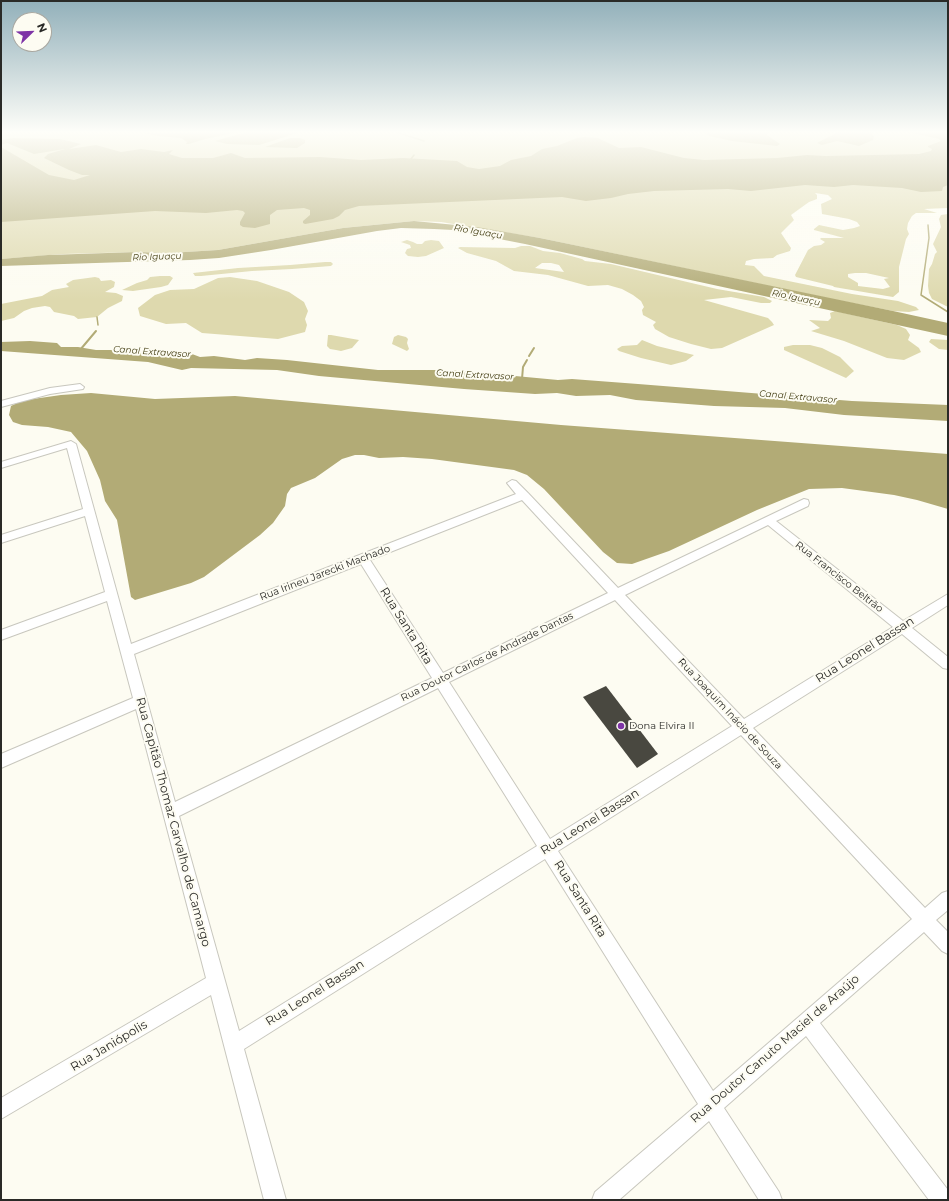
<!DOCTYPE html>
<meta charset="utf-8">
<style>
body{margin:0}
#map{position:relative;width:949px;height:1201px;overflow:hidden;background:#fdfcf2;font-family:Montserrat,sans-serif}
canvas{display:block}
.frame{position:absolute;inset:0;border:2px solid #2a2a27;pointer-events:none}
.north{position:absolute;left:12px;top:12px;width:40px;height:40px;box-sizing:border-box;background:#fdfcf2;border:1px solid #a9a8a1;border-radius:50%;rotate:67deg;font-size:11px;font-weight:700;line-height:16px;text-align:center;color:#2a2a27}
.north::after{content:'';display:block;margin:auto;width:14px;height:18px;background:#7e34a6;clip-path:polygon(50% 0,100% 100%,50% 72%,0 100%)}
</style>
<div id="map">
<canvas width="949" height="1201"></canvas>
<div class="frame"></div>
<div class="north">N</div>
</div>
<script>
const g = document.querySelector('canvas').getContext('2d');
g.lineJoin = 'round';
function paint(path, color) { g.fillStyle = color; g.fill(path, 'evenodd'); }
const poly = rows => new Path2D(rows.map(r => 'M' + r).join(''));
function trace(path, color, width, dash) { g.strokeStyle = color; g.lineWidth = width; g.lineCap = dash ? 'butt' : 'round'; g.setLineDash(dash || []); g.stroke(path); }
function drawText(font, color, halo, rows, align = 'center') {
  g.font = font + ' Montserrat,sans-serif'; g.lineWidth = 4; g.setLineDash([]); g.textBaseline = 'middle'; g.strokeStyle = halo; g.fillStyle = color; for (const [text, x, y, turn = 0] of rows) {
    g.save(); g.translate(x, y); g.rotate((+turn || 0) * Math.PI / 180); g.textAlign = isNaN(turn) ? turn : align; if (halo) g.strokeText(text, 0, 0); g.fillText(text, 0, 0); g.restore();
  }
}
const green = poly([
 [1,132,948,132,948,208,924,209,937,213,916,213,912,216,908,223,907,229,909,234,906,239,899,267,899,292,893,297,834,287,833,286,796,277,795,275,808,250,814,246,821,245,825,242,820,239,821,238,844,238,814,230,814,229,819,225,843,230,854,228,860,226,857,222,849,219,822,214,821,204,832,199,828,195,815,193,817,195,817,199,809,202,791,215,794,220,781,233,791,248,790,251,777,255,773,258,754,259,746,261,745,265,754,266,764,276,852,294,898,301,916,307,919,310,909,312,893,311,827,298,540,238,441,222,414,221,343,228,218,250,169,253,137,252,63,254,1,259],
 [855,273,866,273,889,278,884,279,890,287,883,289,858,286,858,283,848,277,848,274],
 [948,214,948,307,932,299,929,293,928,286,929,269,932,264,935,254,937,252,933,244,941,227,939,219,941,215],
 [407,240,413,242,417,244,422,244,425,241,431,240,439,241,444,248,426,256,418,257,408,256,405,253,407,249,411,248,410,245,401,242],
 [521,246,530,246,543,251,560,253,582,259,585,261,611,264,717,289,764,297,772,301,770,303,761,303,731,297,704,300,768,318,772,322,774,325,722,348,711,349,691,344,669,337,655,329,653,325,656,322,643,315,642,310,644,307,641,301,633,295,622,289,608,285,588,286,548,275,514,271,496,261,467,253,458,248,460,247,515,248],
 [542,263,551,263,559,265,564,272,535,268],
 [325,262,331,262,333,264,331,266,292,269,252,271,201,276,195,276,193,273,238,268,290,265],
 [160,276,170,276,173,278,168,285,161,287,133,291,122,290,137,283,147,280,150,277],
 [95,277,99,278,101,281,111,280,115,282,114,287,105,292,116,293,123,296,122,301,108,308,97,317,78,319,74,316,54,312,50,307,45,306,32,308,24,311,14,318,1,321,1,304,42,296,52,290,69,287,66,284,73,280],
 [230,277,257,281,289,292,304,302,308,311,305,319,307,325,305,332,278,339,202,333,186,323,166,324,140,316,138,308,155,295,170,290,194,289,218,278],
 [835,311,897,325,906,329,910,335,908,340,919,348,921,352,904,360,887,358,844,341,811,331,820,328,809,320,828,321,831,318,830,313],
 [328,335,331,335,359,340,352,348,341,351,336,350,330,349,327,346],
 [398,335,406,337,408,339,407,343,409,349,407,351,392,344,394,337],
 [931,339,948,340,948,350,939,349,929,342],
 [642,340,657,346,694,355,686,361,671,365,641,358,619,351,617,349,622,346,637,345],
 [793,345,810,345,822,348,840,357,854,371,846,378,784,350,784,347]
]);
const water = poly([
 [107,132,190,133,189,132,240,132,205,139,189,144,186,144,187,142,181,138,157,136,142,133],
 [246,132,301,132,259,145,227,144,215,141],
 [704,132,769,132,767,135,780,144,777,146,732,141,709,136],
 [838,132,871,132,874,136,873,140,859,146,837,141,822,145,817,143],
 [907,132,948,132,948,185,943,187,942,191,921,192,902,188,853,185,834,187,805,185,751,191,728,189,654,191,628,194,611,198,586,201,562,197,359,206,345,210,339,216,333,219,305,224,303,223,303,221,310,215,310,210,304,208,277,210,270,215,270,224,255,228,243,227,240,225,240,222,245,213,243,211,237,210,206,213,155,211,1,222,1,147,49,175,74,180,90,175,82,175,69,170,44,158,48,154,65,149,34,154,7,143,1,145,1,140,13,138,60,139,81,144,69,149,96,145,121,152,141,149,164,152,173,150,169,154,182,158,213,158,231,153,245,158,320,157,361,160,403,158,457,161,467,167,479,169,500,166,511,160,531,156,542,149,557,146,577,138,584,137,598,138,619,148,641,147,684,158,704,160,777,158,807,155,826,156,919,154,931,151,932,149,928,147,928,146,941,141,939,139],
 [290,138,300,138,305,140,305,143,297,148,294,148,265,147],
 [414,221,477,227,540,238,893,311,948,323,948,336,525,244,453,230,434,229,401,228,377,231,271,250,219,258,190,260,1,266,1,259,48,255,137,252,169,253,218,250,343,228],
 [30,341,57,343,61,347,78,347,96,350,127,350,142,353,164,352,192,354,200,357,214,356,245,360,257,358,287,360,378,370,451,370,558,380,572,379,638,384,852,401,948,405,948,421,844,415,785,408,714,406,636,400,610,395,576,396,557,393,535,394,464,389,319,376,277,370,191,368,182,370,148,362,1,351,1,342],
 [91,393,155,399,235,396,561,425,948,454,948,509,917,500,894,495,842,488,809,489,757,510,669,551,632,564,617,563,603,552,544,489,527,475,514,470,432,459,403,457,379,458,364,455,355,455,342,459,315,478,291,488,287,494,285,506,273,523,260,535,204,577,191,583,135,600,131,597,117,520,105,501,100,480,87,451,71,432,48,427,22,425,13,422,9,415,11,406,19,402,33,399,61,395]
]);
const streamFar1 = poly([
 [396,132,424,141],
 [411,159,414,155],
 [928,225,929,238,921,295,948,312],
 [97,317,98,325]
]);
const stream = poly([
 [80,350,96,331],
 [529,356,534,348],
 [522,379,523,367,527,360]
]);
const building = poly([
 [606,686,658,754,637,768,583,697]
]);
const minor = poly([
 [80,384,84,387,83,389,50,394,1,407,1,401,50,388,80,384],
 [71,441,76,444,131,644,516,494,507,483,512,480,516,481,528,493,618,588,804,499,808,500,809,503,808,506,776,521,903,621,948,594,948,605,912,628,948,657,948,669,943,668,902,634,753,728,925,908,942,893,948,891,948,910,936,920,948,932,948,954,942,951,924,932,820,1023,948,1190,948,1200,929,1200,806,1036,724,1108,779,1192,782,1200,759,1200,709,1121,619,1200,592,1200,595,1192,698,1104,545,859,244,1049,286,1200,264,1200,211,995,1,1119,1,1098,206,978,136,709,1,768,1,754,133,698,107,601,1,640,1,630,105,592,85,516,1,543,1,535,83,509,67,448,1,468,1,462,71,441],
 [522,500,608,593,443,673,370,560,522,500],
 [768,525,893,627,744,719,625,595,768,525],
 [361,564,432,678,175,802,134,654,361,564],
 [615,600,732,726,550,839,449,682,615,600],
 [438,688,537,846,239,1031,179,816,438,688],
 [741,735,912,919,713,1091,558,851,741,735]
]);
const markers = [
 [621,726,4,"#7e34a6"]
];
const farWaternames = [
 ["Rio Iguaçu",478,232,10],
 ["Rio Iguaçu",157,257,-2],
 ["Rio Iguaçu",796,298,12],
 ["Canal Extravasor",152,352,4],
 ["Canal Extravasor",475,375,3],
 ["Canal Extravasor",798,397,5]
];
const streetNames = [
 ["Rua Irineu Jarecki Machado",325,573,-21],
 ["Rua Francisco Beltrão",839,577,38],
 ["Rua Doutor Carlos de Andrade Dantas",487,657,-26],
 ["Rua Joaquim Inácio de Souza",730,714,47]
];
const poiNames = [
 ["Dona Elvira II",629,726]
];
const nearStreetnames = [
 ["Rua Santa Rita",406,626,58],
 ["Rua Leonel Bassan",865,650,-32],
 ["Rua Capitão Thomaz Carvalho de Camargo",173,822,75],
 ["Rua Leonel Bassan",590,822,-32],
 ["Rua Santa Rita",580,899,58],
 ["Rua Leonel Bassan",315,993,-32],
 ["Rua Janiópolis",109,1046,-31],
 ["Rua Doutor Canuto Maciel de Araújo",775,1049,-41]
];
paint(green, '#ded9ae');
paint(water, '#b2ab76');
trace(streamFar1, '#b2ab76', 1.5);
trace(stream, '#b2ab76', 2);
paint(building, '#494840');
trace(minor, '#c8c7be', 2);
paint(minor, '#fff');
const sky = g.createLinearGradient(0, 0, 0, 300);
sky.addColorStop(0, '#92b0ba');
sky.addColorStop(0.44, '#fefef9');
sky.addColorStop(1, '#fefef900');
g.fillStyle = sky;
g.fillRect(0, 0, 949, 300);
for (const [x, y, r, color] of markers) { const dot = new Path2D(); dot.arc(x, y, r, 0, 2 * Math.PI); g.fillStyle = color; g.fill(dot); trace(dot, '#fdfcf2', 1.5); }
drawText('italic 9px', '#464016', '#fdfcf2', farWaternames);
drawText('10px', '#2a2a27', '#fdfcf2', streetNames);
drawText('10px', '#2a2a27', '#fdfcf2', poiNames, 'left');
drawText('12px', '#2a2a27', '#fdfcf2', nearStreetnames);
</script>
